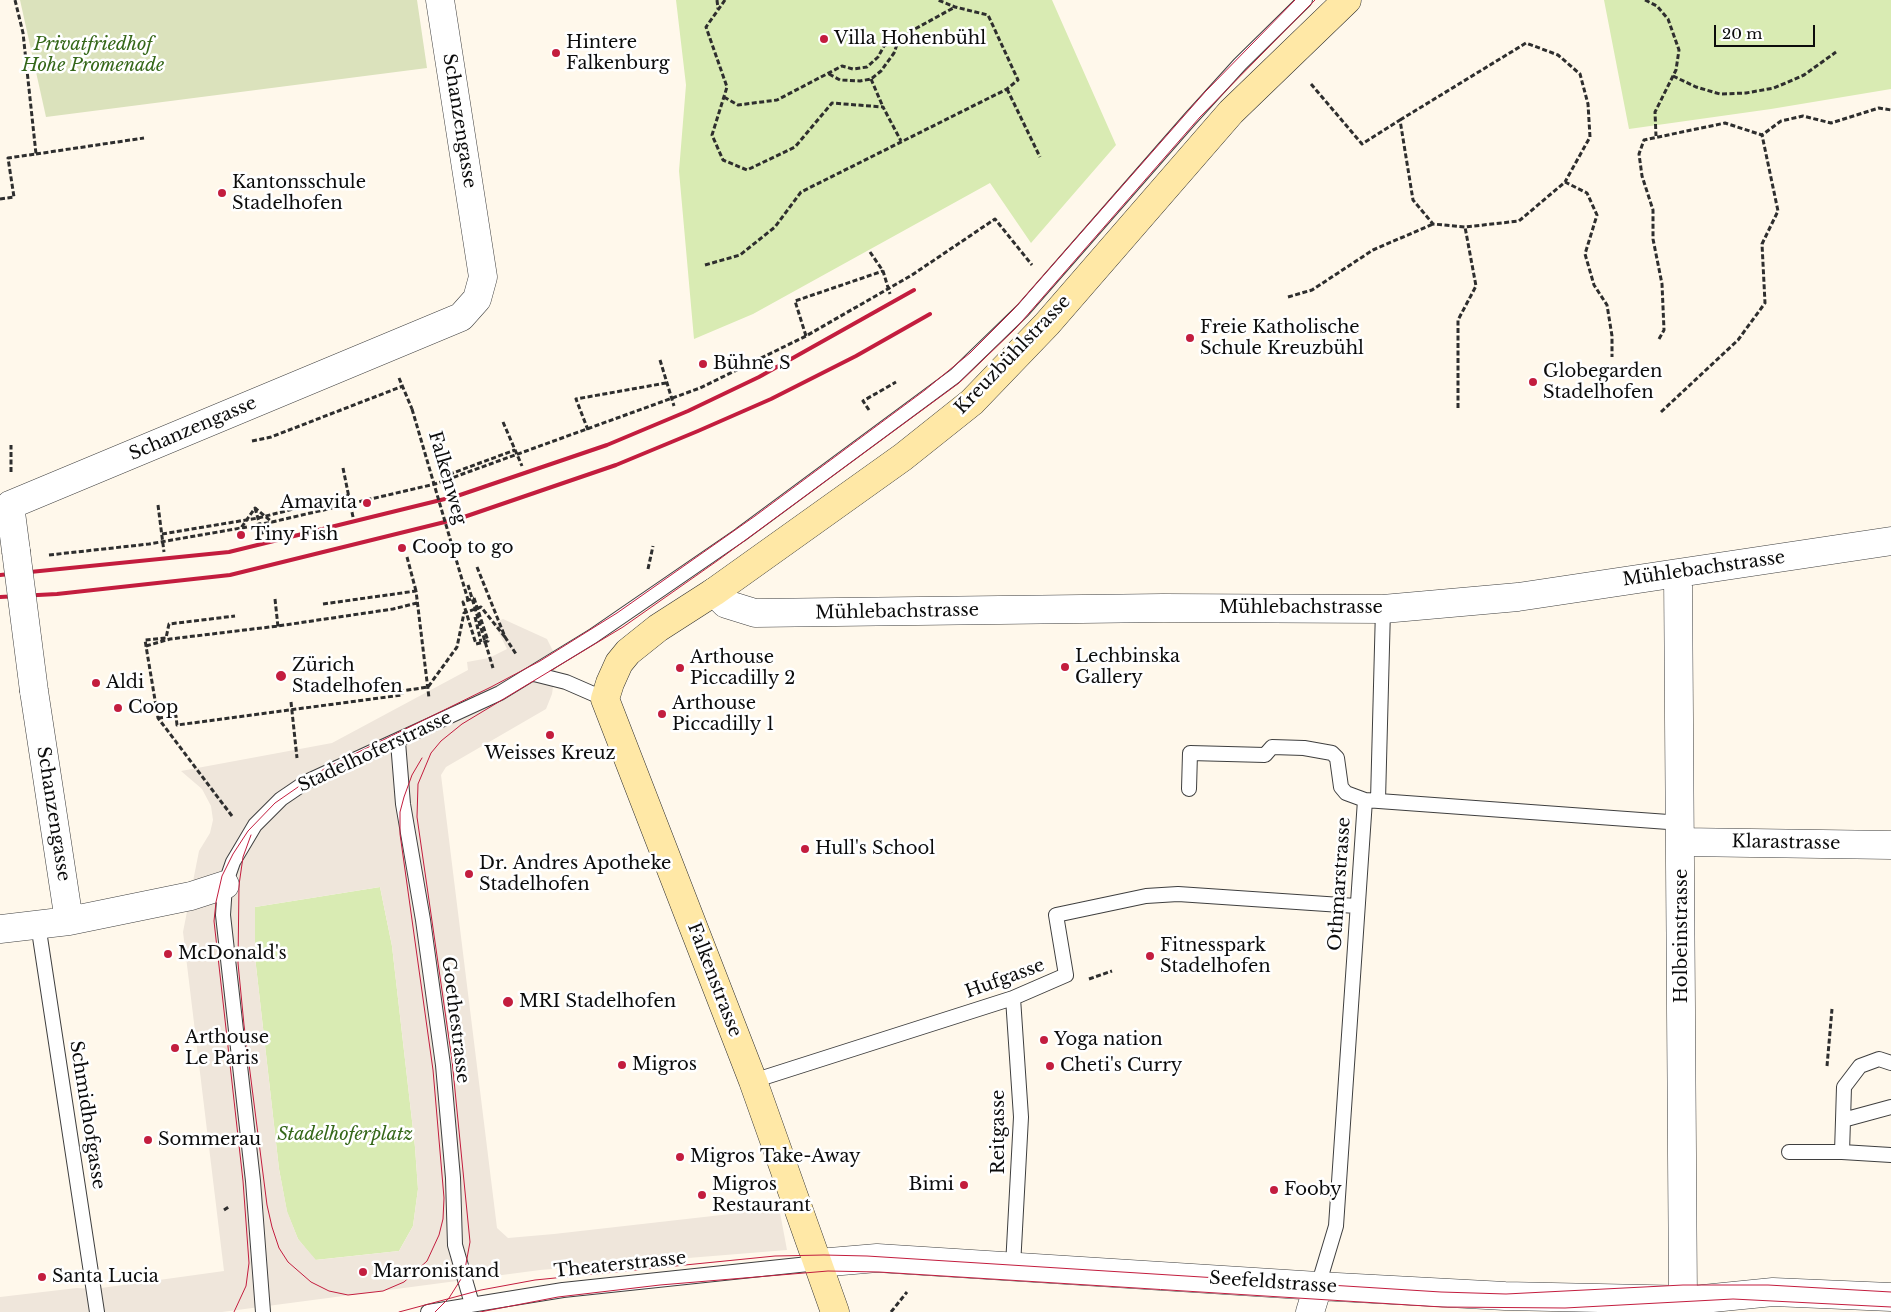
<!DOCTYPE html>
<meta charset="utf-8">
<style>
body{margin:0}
#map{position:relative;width:1891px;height:1312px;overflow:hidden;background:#fff8eb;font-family:"Libre Baskerville",serif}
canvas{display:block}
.scale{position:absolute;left:1714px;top:25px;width:101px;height:22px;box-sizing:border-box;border:2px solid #0c0c0c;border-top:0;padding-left:6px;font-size:15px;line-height:18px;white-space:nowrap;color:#0c0c0c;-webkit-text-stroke:4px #fff;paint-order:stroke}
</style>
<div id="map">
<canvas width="1891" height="1312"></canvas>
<div class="scale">20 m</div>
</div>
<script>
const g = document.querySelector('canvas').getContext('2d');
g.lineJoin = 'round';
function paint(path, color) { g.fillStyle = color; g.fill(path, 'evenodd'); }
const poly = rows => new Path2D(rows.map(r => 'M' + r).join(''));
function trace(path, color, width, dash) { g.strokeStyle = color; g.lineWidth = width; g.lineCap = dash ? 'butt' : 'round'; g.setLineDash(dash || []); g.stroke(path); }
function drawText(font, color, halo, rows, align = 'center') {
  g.font = font + ' "Libre Baskerville",serif'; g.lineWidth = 5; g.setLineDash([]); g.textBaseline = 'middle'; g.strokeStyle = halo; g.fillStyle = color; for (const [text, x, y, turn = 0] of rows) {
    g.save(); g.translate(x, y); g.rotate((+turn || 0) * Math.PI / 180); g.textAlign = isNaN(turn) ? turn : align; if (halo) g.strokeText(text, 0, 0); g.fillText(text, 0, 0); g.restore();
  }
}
const green = poly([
 [676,0,1052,0,1116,145,1031,243,990,183,753,314,694,339,679,171,686,85],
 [1604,0,1891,0,1891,89,1771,109,1629,129],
 [380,887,392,946,415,1147,418,1189,413,1226,399,1251,315,1260,298,1239,287,1212,279,1169,255,957,255,907]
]);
const cemetery = poly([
 [20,0,417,0,427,68,46,117]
]);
const plaza = poly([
 [503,619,547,639,557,659,552,694,546,709,446,767,441,775,497,1228,508,1238,554,1234,748,1212,748,1207,778,1202,787,1250,540,1270,222,1312,0,1312,0,1297,77,1288,94,1289,224,1271,183,932,199,851,210,833,213,820,211,806,202,789,181,771,332,743,468,670,467,662,489,658,507,649,494,623],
 [380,887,392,946,415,1147,418,1189,413,1226,399,1251,316,1260,298,1239,287,1211,279,1169,255,957,255,907]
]);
const path = poly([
 [717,0,718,9],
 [725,0,706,27,727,87,712,135,723,160,747,170,795,147,832,103,883,107,901,141],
 [1645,0,1657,6,1668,19,1679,50,1676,70,1655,112,1656,136],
 [829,74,840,80,860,81,871,79,881,71,894,53,900,36],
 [1673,76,1696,87,1720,94,1746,93,1774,88,1804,75,1836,52],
 [871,79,883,107],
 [1311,84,1362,144,1400,120,1413,200,1433,224,1465,227,1519,221,1565,182,1587,193,1597,215,1585,254,1594,285,1607,305,1612,336,1612,357],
 [1007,89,1040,157],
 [724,97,738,105,777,100,842,66,853,69,867,67,878,57,884,46,955,7],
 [1400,120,1526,43,1558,55,1580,74,1588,104,1590,137,1565,182],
 [36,154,144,138],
 [0,199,14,197,8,158,36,154,23,33,15,0],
 [870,252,883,271,890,294],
 [705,265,740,255,775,227,801,192,1007,89,1018,80,988,15,955,7,938,0],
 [912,275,995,219,1032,265],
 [1288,297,1312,290,1373,250,1433,224],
 [806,336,795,301,883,271],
 [1659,339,1664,330,1662,284,1653,239,1653,210,1642,176,1639,154,1644,140,1725,123,1762,135,1781,121,1803,116,1831,123,1879,108,1891,110],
 [660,360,674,406],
 [399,378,412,409],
 [1458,408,1458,320,1476,286,1465,227],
 [869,410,863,401,896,382],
 [1661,412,1738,340,1765,303,1762,244,1778,211,1762,135],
 [503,422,522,466],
 [588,430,576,399,666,383],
 [252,441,271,437,403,386],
 [343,468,353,517],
 [11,472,11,445],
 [442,477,515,450],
 [158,505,164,552],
 [255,508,263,536],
 [162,534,258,518,349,495],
 [407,557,416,591],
 [477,567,505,637,516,654],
 [648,569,653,546],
 [468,585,493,668],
 [275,599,278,627],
 [323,604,416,591,429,698],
 [475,617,481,642],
 [146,646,170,639,278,626,393,609,417,603],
 [291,702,297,758],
 [158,718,176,716,177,725,402,695,402,691,428,687,457,647,464,613,481,607,505,637],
 [232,816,158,718,145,640,166,638,169,624,235,616],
 [1089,979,1112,971],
 [1827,1066,1832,1009],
 [224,1210,230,1206],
 [891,1312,907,1292]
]);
const lane = poly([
 [534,674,566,682,605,699],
 [398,742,403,804,423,920,443,1065,453,1178,455,1245,472,1304],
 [1189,789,1190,753,1265,755,1272,747,1304,748,1332,753,1337,758,1341,787,1346,793,1365,800],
 [1378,800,1383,609],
 [38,924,97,1312],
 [1013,998,1021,1117,1013,1266],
 [753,1081,1013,998,1066,975,1056,915,1146,896,1178,894,1356,906],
 [1843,1120,1844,1087,1860,1066,1879,1059,1891,1063],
 [1789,1152,1842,1152,1843,1120,1891,1107],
 [1842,1152,1891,1155],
 [1318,1286,1336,1226,1365,800,1682,823],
 [263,1312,253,1181,223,915,225,885,233,862,255,825,281,799,306,782,500,693,593,636,740,535,955,376,1023,310,1190,119,1240,64,1305,0],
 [428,1312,563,1290,818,1263]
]);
const street = poly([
 [10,505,461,317,477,299,483,277,440,0],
 [10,505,16,551],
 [1678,573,1683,1298],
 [714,592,726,604,755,613,1163,608,1383,609,1518,597,1891,541],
 [34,691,69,921],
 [1682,842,1891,845],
 [0,929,69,921,191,896,225,885],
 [818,1263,877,1258,1318,1286,1505,1296,1693,1300,1773,1292,1891,1297],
 [1310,1312,1318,1286]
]);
const secondary = poly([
 [835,1312,753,1081,605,699,610,683,619,663,628,652,658,628,714,592,903,457,972,402,1047,324,1231,112,1347,0]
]);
const tram = poly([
 [251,835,243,857,239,885,238,963,244,1025,267,1205,272,1227,279,1248,288,1262,311,1282,329,1291,348,1295,383,1291,404,1282,427,1261,439,1235,443,1219,444,1198,433,1070,400,834,400,812,404,797,412,775,422,758],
 [234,1312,246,1286,249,1263,243,1181,214,921,216,902,222,876,233,854,248,831,275,803,324,769,491,687,540,661,617,613,755,516,925,390,970,353,1013,310,1205,92,1295,0],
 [399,1312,481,1290,535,1280,775,1256,824,1255,867,1256,1441,1292,1506,1294,1683,1285,1768,1285,1891,1292],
 [435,1312,449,1298,461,1279,465,1269,470,1242,452,1060,417,817,418,784,431,753,441,741,462,724,623,627,717,561,959,383,1016,328,1200,117,1315,0],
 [480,1312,558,1297,660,1285,828,1271,879,1272,1442,1307,1565,1308,1733,1299,1891,1307]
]);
const rail = poly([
 [0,575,229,552,457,496,607,445,688,411,759,377,914,290],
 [0,597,57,594,230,575,461,518,616,465,698,431,771,399,856,356,930,314]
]);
const pathBridge = poly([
 [412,409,468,600],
 [242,528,272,522],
 [49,555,149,544,241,528,255,508,272,522,435,484,700,388,806,336,912,275],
 [474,598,488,641,476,644,463,602,474,598]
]);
const streetBridge = poly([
 [16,551,34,691]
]);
const markers = [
 [824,39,5,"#c31d3e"],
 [556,53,5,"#c31d3e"],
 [222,193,5,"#c31d3e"],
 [1190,338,5,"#c31d3e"],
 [703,364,5,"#c31d3e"],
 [1533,382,5,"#c31d3e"],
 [367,503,5,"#c31d3e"],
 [241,535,5,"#c31d3e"],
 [402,548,5,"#c31d3e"],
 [1065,667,5,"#c31d3e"],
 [680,668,5,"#c31d3e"],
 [281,676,6,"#c31d3e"],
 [96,683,5,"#c31d3e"],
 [118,708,5,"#c31d3e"],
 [662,714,5,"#c31d3e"],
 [550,735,5,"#c31d3e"],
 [805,849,5,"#c31d3e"],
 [469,874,5,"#c31d3e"],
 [168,954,5,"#c31d3e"],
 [1150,956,5,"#c31d3e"],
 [508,1002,6,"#c31d3e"],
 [1044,1040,5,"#c31d3e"],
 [175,1048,5,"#c31d3e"],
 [622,1065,5,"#c31d3e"],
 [1050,1066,5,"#c31d3e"],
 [148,1140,5,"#c31d3e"],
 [680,1157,5,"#c31d3e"],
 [964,1185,5,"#c31d3e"],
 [1274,1190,5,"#c31d3e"],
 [702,1195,5,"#c31d3e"],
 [363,1272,5,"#c31d3e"],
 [42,1277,5,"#c31d3e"]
];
const poiNames = [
 ["Villa Hohenbühl",834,39],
 ["Hintere",566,43],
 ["Falkenburg",566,64],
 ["Kantonsschule",232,183],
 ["Stadelhofen",232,204],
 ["Freie Katholische",1200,328],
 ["Schule Kreuzbühl",1200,349],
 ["Bühne S",713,364],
 ["Globegarden",1543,372],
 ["Stadelhofen",1543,393],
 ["Amavita",357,503,"right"],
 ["Tiny Fish",251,535],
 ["Coop to go",412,548],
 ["Lechbinska",1075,657],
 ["Gallery",1075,678],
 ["Arthouse",690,658],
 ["Piccadilly 2",690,679],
 ["Zürich",292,666],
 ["Stadelhofen",292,687],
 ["Aldi",106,683],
 ["Arthouse",672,704],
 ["Piccadilly 1",672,725],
 ["Coop",128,708],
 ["Weisses Kreuz",550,754,"center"],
 ["Hull's School",815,849],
 ["Dr. Andres Apotheke",479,864],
 ["Stadelhofen",479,885],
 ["Fitnesspark",1160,946],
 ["Stadelhofen",1160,967],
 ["McDonald's",178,954],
 ["MRI Stadelhofen",519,1002],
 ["Arthouse",185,1038],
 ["Le Paris",185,1059],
 ["Yoga nation",1054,1040],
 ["Migros",632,1065],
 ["Cheti's Curry",1060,1066],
 ["Sommerau",158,1140],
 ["Migros Take-Away",690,1157],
 ["Migros",712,1185],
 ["Restaurant",712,1206],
 ["Bimi",954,1185,"right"],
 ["Fooby",1284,1190],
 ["Marronistand",373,1272],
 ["Santa Lucia",52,1277]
];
const parkNames = [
 ["Privatfriedhof",93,45],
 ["Hohe Promenade",93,66],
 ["Stadelhoferplatz",345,1135]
];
const streetNames = [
 ["Schanzengasse",459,121,81],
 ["Kreuzbühlstrasse",1013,355,-46],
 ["Schanzengasse",193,429,-23],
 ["Falkenweg",447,478,74],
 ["Mühlebachstrasse",1704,569,-8],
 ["Mühlebachstrasse",1301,608],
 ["Mühlebachstrasse",897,612,-1],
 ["Stadelhoferstrasse",375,752,-25],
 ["Schanzengasse",53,814,81],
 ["Klarastrasse",1786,843,1],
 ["Othmarstrasse",1340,884,-86],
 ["Holbeinstrasse",1682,936,-90],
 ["Hufgasse",1005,979,-20],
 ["Falkenstrasse",714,980,69],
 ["Goethestrasse",455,1020,83],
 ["Schmidhofgasse",87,1115,81],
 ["Reitgasse",999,1132,-90],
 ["Theaterstrasse",620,1265,-6],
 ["Seefeldstrasse",1273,1283,4]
];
paint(green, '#d9ebb3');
paint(cemetery, '#dbe2bc');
paint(plaza, '#efe6db');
trace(lane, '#3f3f3f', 16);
trace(street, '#3f3f3f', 29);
trace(secondary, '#2e2e2e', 29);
trace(path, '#2e2e2e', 3, [5, 2.5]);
trace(lane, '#fff', 14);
trace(street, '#fff', 28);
trace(secondary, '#ffe8a6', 28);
trace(tram, '#c31d3e', 1);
trace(rail, '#c31d3e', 4);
trace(streetBridge, '#3f3f3f', 29, []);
trace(pathBridge, '#2e2e2e', 3, [5, 2.5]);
trace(streetBridge, '#fff', 28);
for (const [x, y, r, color] of markers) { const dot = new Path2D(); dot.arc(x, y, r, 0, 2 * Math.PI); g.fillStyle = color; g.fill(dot); trace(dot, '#fff', 2); }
drawText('18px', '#0c0c0c', '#fff', poiNames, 'left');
drawText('italic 18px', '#356719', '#fff', parkNames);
drawText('18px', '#0c0c0c', '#fff', streetNames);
</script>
